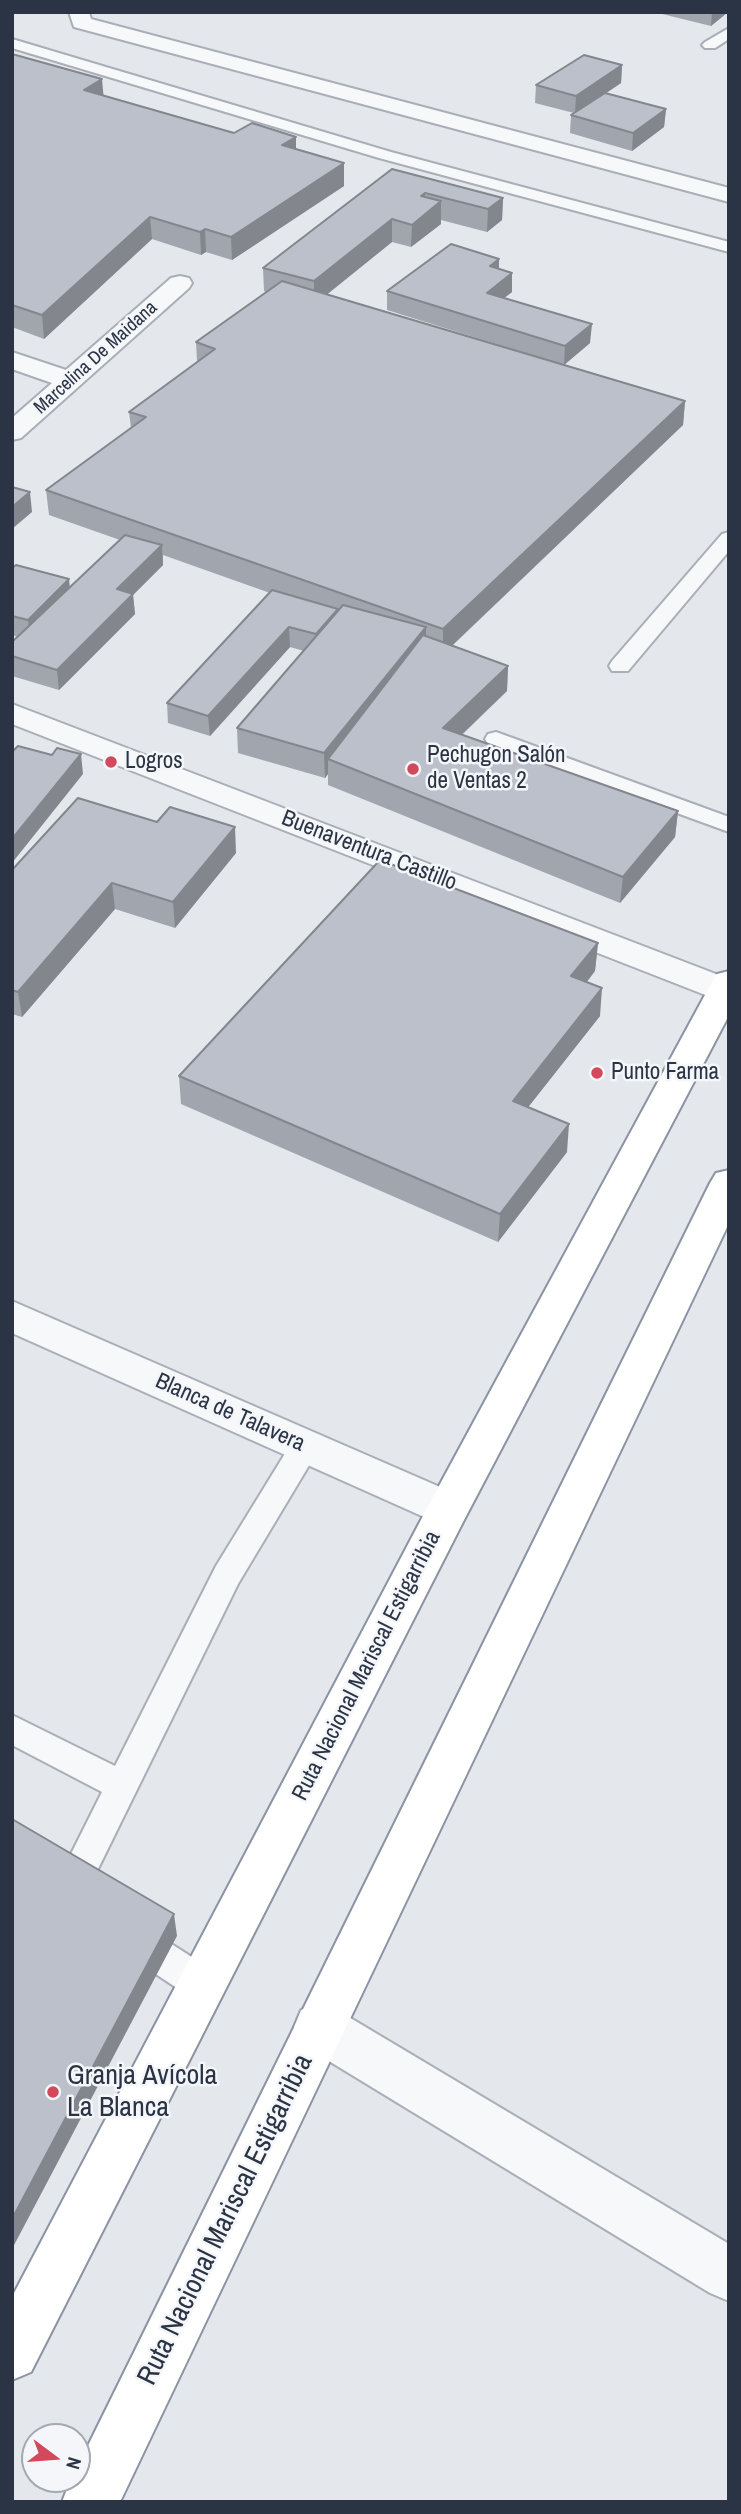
<!DOCTYPE html>
<meta charset="utf-8">
<style>
body{margin:0}
#map{position:relative;width:741px;height:2514px;overflow:hidden;background:#e4e7ec;font-family:"Archivo Narrow",sans-serif}
canvas{display:block}
.frame{position:absolute;inset:0;border:14px solid #2b3445;pointer-events:none}
.north{position:absolute;left:21px;top:2423px;width:70px;height:70px;box-sizing:border-box;background:#f4f6f9;border:2px solid #a4a8b1;border-radius:50%;rotate:106deg;font-size:19px;font-weight:700;line-height:28px;text-align:center;color:#2b3445}
.north::after{content:'';display:block;margin:auto;width:24px;height:32px;background:#d1495b;clip-path:polygon(50% 0,100% 100%,50% 72%,0 100%)}
</style>
<div id="map">
<canvas width="741" height="2514"></canvas>
<div class="frame"></div>
<div class="north">N</div>
</div>
<script>
const g = document.querySelector('canvas').getContext('2d');
g.lineJoin = 'round';
const poly = rows => new Path2D(rows.map(r => 'M' + r).join(''));
function trace(path, color, width, dash) { g.strokeStyle = color; g.lineWidth = width; g.lineCap = dash ? 'butt' : 'round'; g.setLineDash(dash || []); g.stroke(path); }
function paint(path, color) { g.fillStyle = color; g.fill(path, 'evenodd'); }
function drawText(font, color, halo, rows, align = 'center') {
  g.font = font + ' "Archivo Narrow",sans-serif'; g.lineWidth = 5; g.setLineDash([]); g.textBaseline = 'middle'; g.strokeStyle = halo; g.fillStyle = color; for (const [text, x, y, turn = 0] of rows) {
    g.save(); g.translate(x, y); g.rotate((+turn || 0) * Math.PI / 180); g.textAlign = isNaN(turn) ? turn : align; if (halo) g.strokeText(text, 0, 0); g.fillText(text, 0, 0); g.restore();
  }
}
const service = poly([
 [729,28,729,39,715,48,705,48,702,45,705,42,729,28],
 [12,39,391,152,729,242,729,252,379,158,12,48,12,39],
 [729,532,729,551,628,671,612,671,609,666,612,661,722,534,729,532],
 [496,732,729,817,729,832,488,744,485,739,488,734,496,732],
 [305,1435,316,1439,320,1447,238,1584,97,1871,101,1898,96,1909,84,1914,72,1909,67,1898,63,1870,102,1792,12,1745,12,1715,115,1766,216,1566,294,1439,305,1435],
 [133,1923,145,1927,215,1972,220,1984,215,1996,202,2001,189,1996,121,1951,115,1939,121,1927,133,1923]
]);
const minor = poly([
 [69,12,89,12,91,19,729,188,729,202,74,27,69,12],
 [180,276,189,278,192,283,189,288,21,438,12,440,12,418,52,383,12,369,12,352,66,370,171,278,180,276],
 [12,704,729,979,729,1001,713,998,12,724,12,704],
 [12,1301,463,1497,469,1509,463,1521,448,1526,433,1521,12,1333,12,1301]
]);
const tertiary = poly([
 [319,2003,337,2010,729,2244,729,2301,710,2293,301,2044,294,2027,301,2010,319,2003]
]);
const trunk = poly([
 [729,971,729,1015,464,1520,31,2372,12,2380,12,2297,433,1497,712,982,717,974,729,971],
 [729,1170,729,1223,120,2502,62,2502,71,2479,77,2479,77,2468,710,1183,716,1173,729,1170]
]);
const wall = poly([
 [654,12,728,12,711,26],
 [12,54,103,95,234,133,296,137,296,149,344,163,344,186,232,260,206,252,201,255,152,239,44,339,12,327],
 [622,65,621,83,606,93,666,109,664,127,632,151,570,133,571,115,574,113,535,103,536,85],
 [392,169,503,198,502,220,487,232,441,220,441,224,411,247,392,242,327,294,557,363,387,310,387,291,499,259,499,269,512,273,512,292,504,298,590,343,564,365,685,401,683,425,452,646,508,666,507,691,462,735,678,811,675,837,620,903,328,785,328,774,325,778,238,753,237,728,304,651,290,647,210,736,168,723,167,703,270,593,163,555,163,565,133,595,135,614,59,690,12,676,12,642,18,637,12,635,12,563,13,568,70,587,120,540,49,515,46,490,131,428,129,412,197,362,196,342,266,292,264,291,263,268],
 [236,853,175,928,115,909,22,1017,12,1014,12,870],
 [598,943,595,971,587,982,600,1016,528,1107,567,1152,498,1242,181,1104,179,1076]
]);
const shadedWall = poly([
 [712,12,728,12,711,26],
 [622,65,621,83,575,114,576,96],
 [102,79,104,101,84,90],
 [666,109,664,127,632,151,633,133],
 [296,137,296,160,282,145],
 [344,163,344,186,232,260,231,237],
 [425,193,425,214,441,201,441,224,411,247,412,225,421,196],
 [503,198,502,220,487,232,488,209],
 [150,217,152,239,44,339,42,315],
 [392,219,392,242,314,305,314,281],
 [205,229,206,252,201,255,200,232],
 [499,259,499,277,490,266],
 [512,273,512,292,486,312,487,293],
 [592,324,590,343,564,365,565,346],
 [685,401,683,425,443,654,443,629],
 [30,492,32,512,12,529,12,507],
 [162,545,163,565,133,595,135,614,59,690,57,670,117,589],
 [69,579,71,599,30,640,28,620],
 [289,627,290,647,210,736,208,716],
 [426,627,426,652,328,759,328,774,325,778,324,753],
 [508,666,507,691,442,753,443,728],
 [81,754,83,774,12,863,12,839],
 [678,811,675,837,620,903,623,877],
 [235,827,236,853,175,928,173,902],
 [112,883,115,909,22,1017,18,992],
 [598,943,595,971,569,1004,571,976],
 [602,988,600,1016,511,1129,513,1101],
 [569,1124,567,1152,498,1242,500,1214],
 [174,1914,177,1936,12,2249,12,2219]
]);
const building = poly([
 [12,54,102,79,84,90,234,133,252,123,296,137,282,145,344,163,231,237,205,229,200,232,150,217,42,315,12,305,12,54],
 [584,55,622,65,576,96,536,85,584,55],
 [605,93,666,109,633,133,571,115,605,93],
 [392,169,503,198,488,209,425,193,421,196,441,201,412,225,392,219,314,281,263,268,392,169],
 [451,244,499,259,490,266,512,273,487,293,592,324,565,346,387,291,451,244],
 [282,281,685,401,443,629,46,490,146,417,129,412,215,349,196,342,282,281],
 [12,487,30,492,12,507,12,487],
 [125,535,162,545,117,589,133,594,57,670,12,656,12,642,125,535],
 [16,565,69,579,28,620,12,616,12,568,16,565],
 [272,590,338,609,316,634,289,627,208,716,167,703,272,590],
 [343,605,426,627,324,753,237,728,343,605],
 [423,635,508,666,443,728,678,811,623,877,328,759,423,635],
 [18,746,52,755,57,748,81,754,12,839,12,752,18,746],
 [78,798,157,822,170,807,235,827,173,902,112,883,18,992,12,990,12,870,78,798],
 [380,860,598,943,571,976,602,988,513,1101,569,1124,500,1214,179,1076,380,860],
 [12,1819,174,1914,12,2219,12,1819]
]);
const markers = [
 [111,762,7,"#d1495b"],
 [413,769,7,"#d1495b"],
 [597,1073,7,"#d1495b"],
 [53,2092,7,"#d1495b"]
];
const farStreetnames = [
 ["Marcelina De Maidana",96,358,-42]
];
const poiNames = [
 ["Pechugon Salón",427,756],
 ["de Ventas 2",427,782],
 ["Logros",125,762],
 ["Punto Farma",611,1073]
];
const streetNames = [
 ["Buenaventura Castillo",369,851,21],
 ["Blanca de Talavera",230,1413,24],
 ["Ruta Nacional Mariscal Estigarribia",367,1666,-63]
];
const nearPoinames = [
 ["Granja Avícola",67,2076],
 ["La Blanca",67,2108]
];
const nearStreetnames = [
 ["Ruta Nacional Mariscal Estigarribia",226,2220,-64]
];
trace(service, '#a9aeb7', 4);
trace(minor, '#a9aeb7', 4);
trace(tertiary, '#a9aeb7', 4);
trace(trunk, '#8b94a3', 4);
paint(service, '#f7f8fa');
paint(minor, '#f7f8fa');
paint(tertiary, '#f7f8fa');
paint(trunk, '#fff');
paint(wall, '#a1a5ae');
paint(shadedWall, '#83868d');
paint(building, '#bbc0ca');
trace(building, '#83868d', 2);
for (const [x, y, r, color] of markers) { const dot = new Path2D(); dot.arc(x, y, r, 0, 2 * Math.PI); g.fillStyle = color; g.fill(dot); trace(dot, '#f4f6f9', 2.5); }
drawText('19px', '#2b3445', '#f4f6f9', farStreetnames);
drawText('23px', '#2b3445', '#f4f6f9', poiNames, 'left');
drawText('23px', '#2b3445', '#f4f6f9', streetNames);
drawText('28px', '#2b3445', '#f4f6f9', nearPoinames, 'left');
drawText('28px', '#2b3445', '#f4f6f9', nearStreetnames);
</script>
